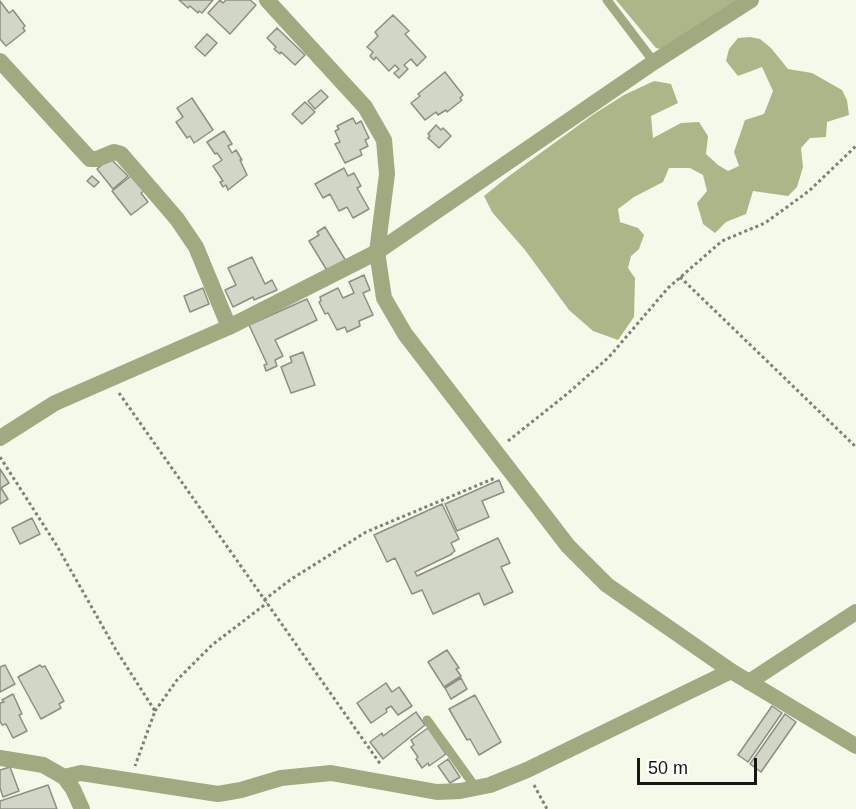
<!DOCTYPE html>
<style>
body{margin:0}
#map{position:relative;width:856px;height:809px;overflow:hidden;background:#f5f9ea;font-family:Arial,sans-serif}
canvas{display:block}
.scale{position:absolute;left:637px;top:758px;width:120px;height:27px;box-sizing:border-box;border:3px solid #161712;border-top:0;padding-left:8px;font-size:18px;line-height:21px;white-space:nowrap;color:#161712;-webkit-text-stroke:4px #fff;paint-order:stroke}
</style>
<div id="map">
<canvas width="856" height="809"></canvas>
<div class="scale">50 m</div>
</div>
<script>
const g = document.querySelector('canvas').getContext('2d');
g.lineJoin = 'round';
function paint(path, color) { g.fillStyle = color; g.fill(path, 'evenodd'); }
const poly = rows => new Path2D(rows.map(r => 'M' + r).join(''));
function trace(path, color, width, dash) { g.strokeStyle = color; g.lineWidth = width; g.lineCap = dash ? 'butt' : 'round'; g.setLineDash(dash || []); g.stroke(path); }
const forest = poly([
 [616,0,741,0,665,50,656,48],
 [750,37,760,39,771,48,788,69,812,73,842,90,847,100,849,115,827,122,826,137,810,138,801,148,803,167,797,187,788,196,753,191,746,214,726,222,715,233,703,224,697,203,707,191,703,175,690,168,669,168,663,182,634,197,618,209,620,222,638,228,644,235,639,249,631,256,628,268,635,278,634,317,618,340,593,331,569,310,525,250,492,212,484,196,505,179,594,114,624,95,654,81,671,84,678,103,651,116,653,138,681,123,699,122,708,136,706,154,718,165,728,171,739,166,734,152,745,120,764,114,773,91,762,67,738,76,726,61,729,49,738,38]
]);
const building = poly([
 [179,0,213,0,202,13,199,11,198,13,190,6,188,8,179,0],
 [220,0,223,3,226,0,250,0,256,5,230,34,208,13,220,0],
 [0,1,9,13,13,10,25,26,23,28,25,31,6,46,0,39,0,1],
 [393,15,409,31,405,34,426,57,417,66,411,59,404,65,408,69,399,78,394,73,399,69,395,65,389,71,376,57,374,60,370,56,373,52,367,47,378,36,375,32,393,15],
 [277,28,305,55,295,65,281,52,280,54,274,49,276,47,267,38,277,28],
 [207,34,217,43,205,56,195,47,207,34],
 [445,72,463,95,460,98,462,100,447,112,446,110,438,115,436,112,425,120,411,103,420,96,418,94,445,72],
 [321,90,328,97,315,109,308,101,321,90],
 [192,98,213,130,194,143,190,136,187,138,176,122,183,117,177,108,192,98],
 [305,102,315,112,302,124,292,114,305,102],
 [353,118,356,124,361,121,369,138,365,140,368,146,360,150,362,155,345,163,335,144,340,142,335,131,339,129,337,126,353,118],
 [436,125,441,130,443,128,451,136,439,148,428,138,430,136,428,134,436,125],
 [224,131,232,144,228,146,232,153,236,150,242,160,240,160,247,175,228,190,226,185,223,187,220,182,223,181,213,166,222,160,217,153,215,154,207,142,224,131],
 [110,158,128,176,113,189,97,169,110,158],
 [344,168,348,176,354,173,361,186,357,188,369,209,353,218,347,207,339,211,330,194,323,198,315,184,344,168],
 [92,176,99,182,94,187,87,181,92,176],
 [131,176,144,191,141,193,148,202,131,215,112,191,131,176],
 [325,227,346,261,328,272,309,241,319,235,317,232,325,227],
 [252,257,265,284,272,280,277,290,254,300,253,297,233,307,225,290,236,285,228,268,252,257],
 [364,275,370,290,363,293,373,315,359,321,360,326,347,332,345,327,337,330,328,313,325,314,319,302,321,301,320,297,338,288,343,298,354,293,349,282,364,275],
 [203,288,209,304,190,312,184,296,203,288],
 [307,299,317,320,275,340,283,356,275,360,277,366,266,371,264,365,267,364,249,325,307,299],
 [303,352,315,385,291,393,281,367,292,362,290,357,303,352],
 [0,469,9,483,1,488,8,499,0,504,0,469],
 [499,480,504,492,482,501,489,517,457,531,445,504,499,480],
 [442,504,459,539,451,543,455,551,452,553,452,554,415,572,417,576,498,538,510,563,501,567,513,592,484,605,479,593,433,614,422,590,412,594,395,558,387,562,374,535,442,504],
 [32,518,40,534,20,544,12,528,32,518],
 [447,650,459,668,456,669,461,676,444,687,428,662,447,650],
 [5,665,15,684,0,692,0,667,5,665],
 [40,665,42,667,45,666,64,701,59,704,61,708,41,719,18,677,40,665],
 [461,678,467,689,451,699,445,688,461,678],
 [386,683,392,692,399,687,412,706,398,715,391,706,386,709,387,712,371,723,357,703,386,683],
 [13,694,22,714,19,715,27,731,13,738,6,724,2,725,0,721,0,703,4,702,2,700,13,694],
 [475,695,501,742,479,755,470,739,467,740,449,709,475,695],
 [772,706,782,713,748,762,738,755,772,706],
 [416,712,425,725,383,759,370,742,382,733,383,736,416,712],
 [785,714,796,722,761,772,750,764,785,714],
 [428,728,446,754,429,766,428,763,422,768,416,759,418,757,411,747,414,745,411,740,428,728],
 [448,759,460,777,450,783,438,766,448,759],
 [10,767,19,791,3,797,0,788,0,770,10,767],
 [48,785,57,809,0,809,0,801,48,785]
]);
const path = poly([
 [680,277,856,447],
 [119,393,381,765],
 [508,441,567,394,609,357,668,288,722,241,765,223,809,191,856,146],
 [0,457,57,546,116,650,155,711,135,766],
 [264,600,290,580,366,532,495,478],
 [155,711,177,680,212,645,267,603],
 [534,785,547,809]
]);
const service = poly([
 [607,0,654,62],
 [427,720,476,788]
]);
const minor = poly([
 [0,61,90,159,97,159,114,152,121,154,177,219,196,247,229,327],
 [0,438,55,403,229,327,377,252,654,62,751,0],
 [749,682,856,612],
 [0,758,43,765,64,777,73,789,82,809],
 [64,777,81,773,218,794,241,790,281,778,331,773,437,792,460,791,490,785,527,770,731,671]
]);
const tertiary = poly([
 [267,0,365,107,384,140,387,174,377,252,384,298,405,334,568,546,607,585,731,671,856,746]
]);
paint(forest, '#acb688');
paint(building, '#d2d6c7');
trace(building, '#8c8f81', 1.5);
trace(path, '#7e8177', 3, [3, 3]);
trace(service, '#a1a981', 9);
trace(minor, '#a1a981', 16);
trace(tertiary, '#a1a981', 16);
</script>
